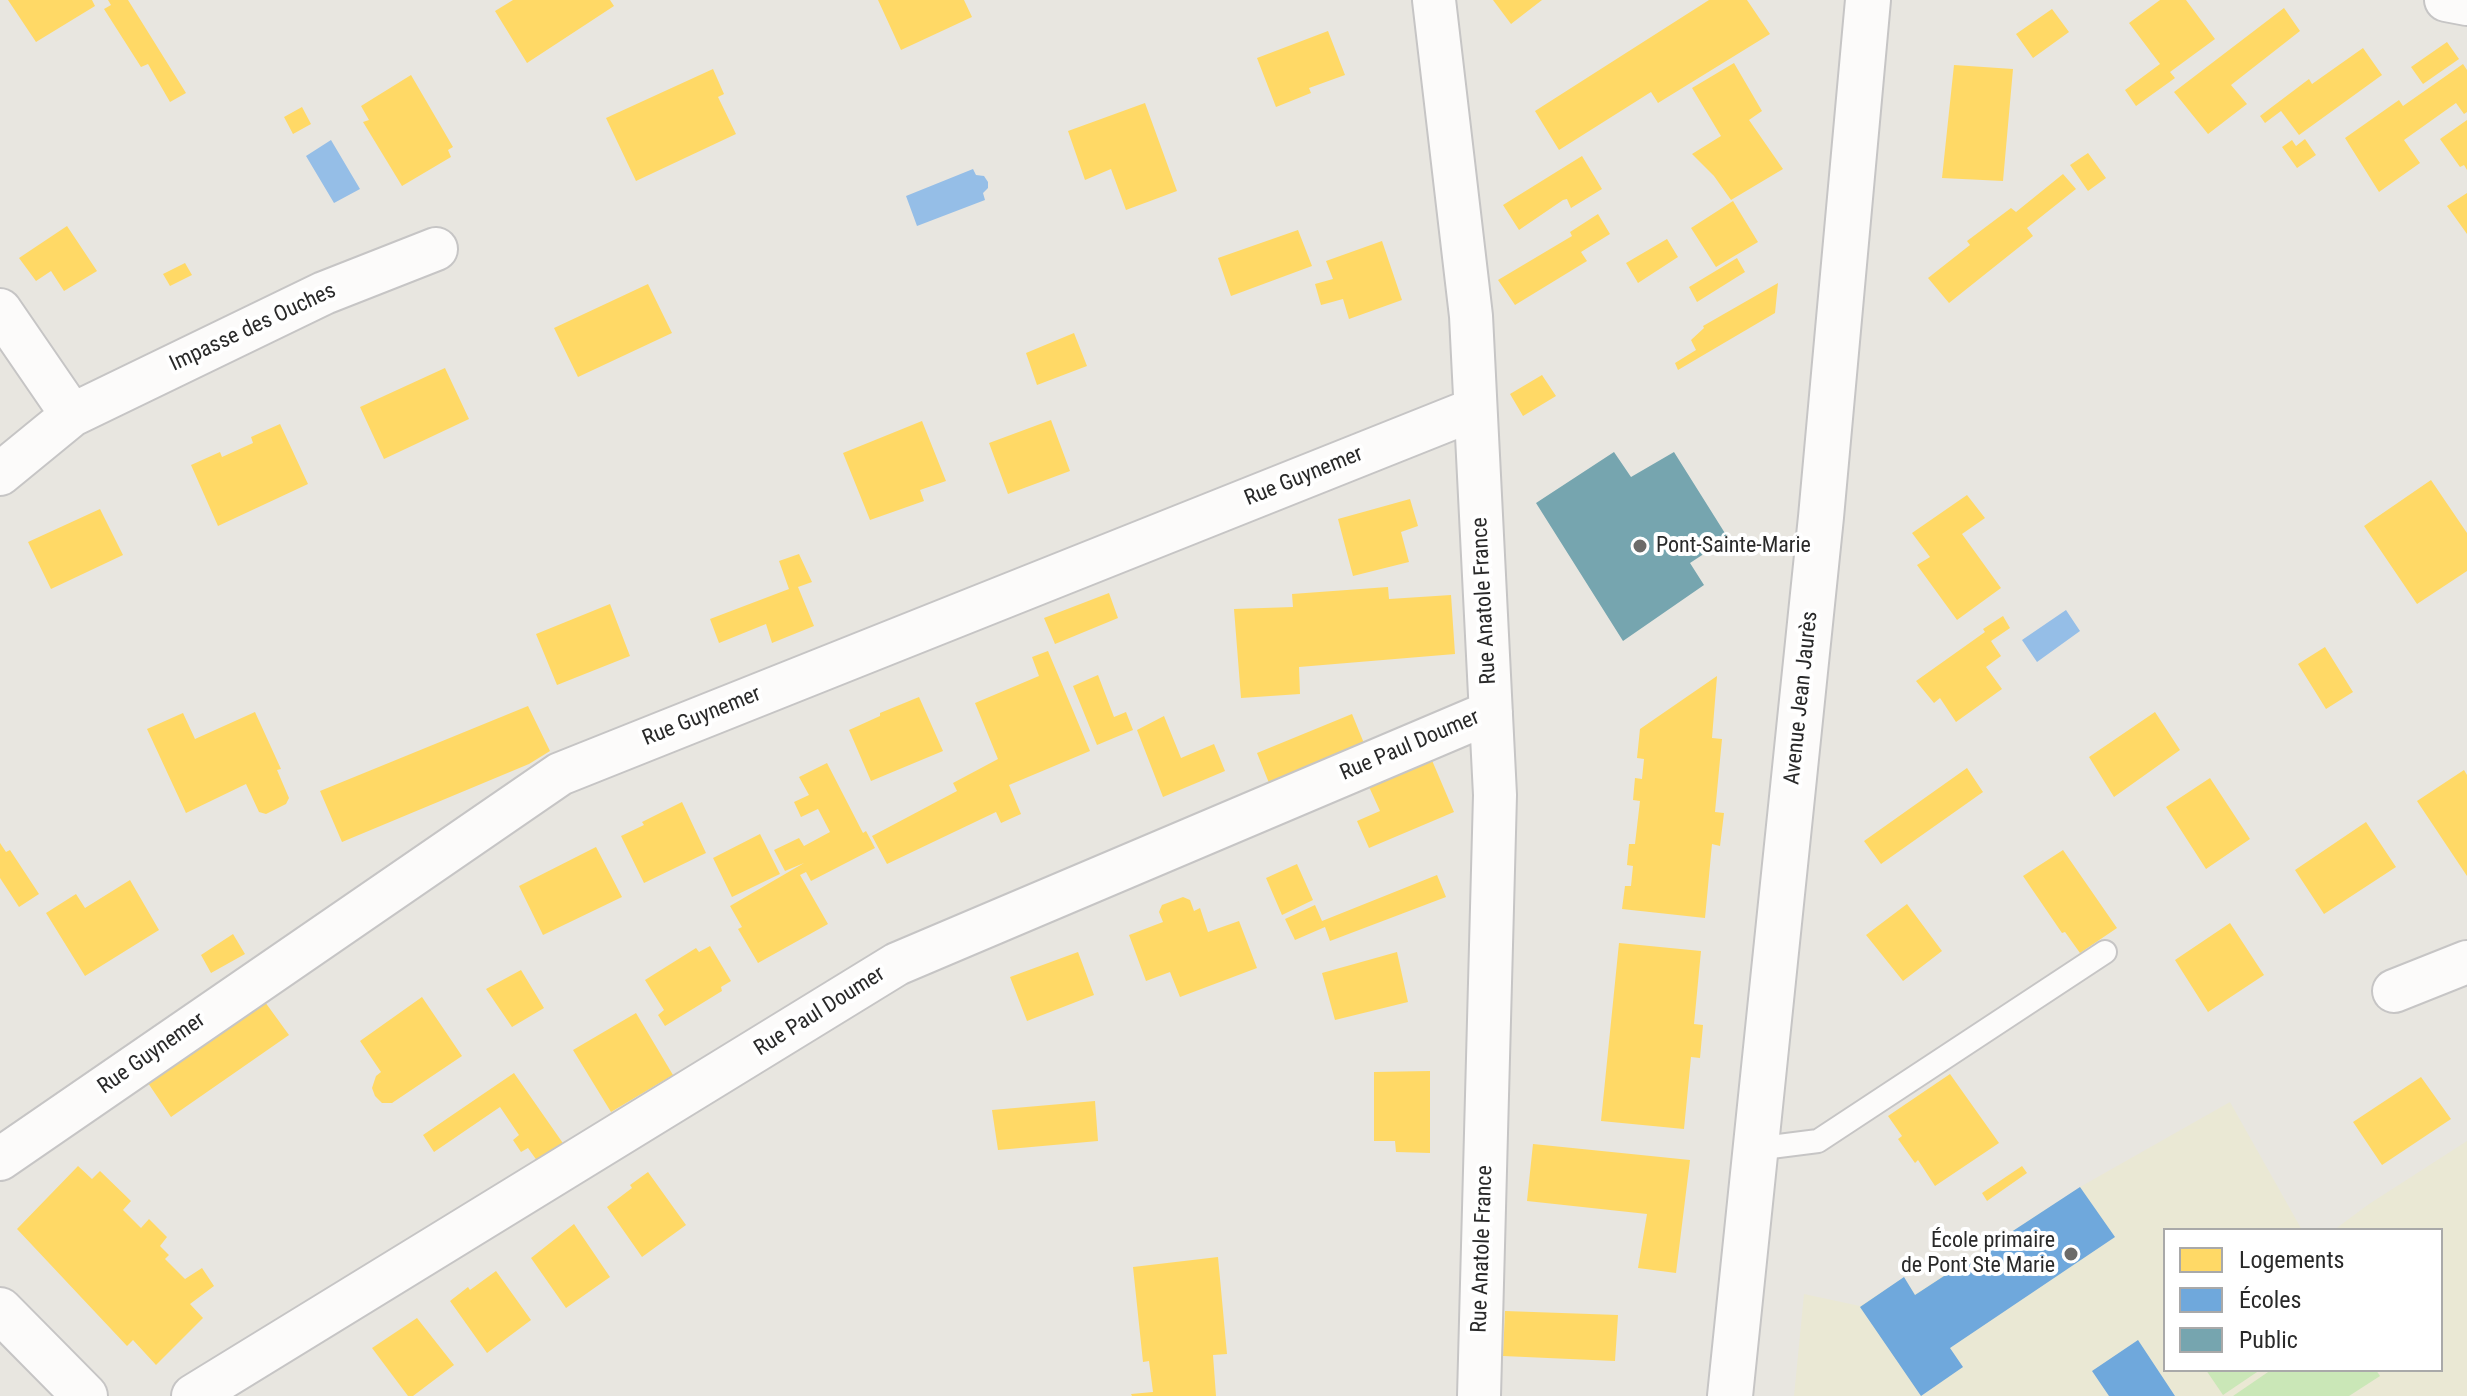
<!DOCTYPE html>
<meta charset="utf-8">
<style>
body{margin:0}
#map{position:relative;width:2467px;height:1396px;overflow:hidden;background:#e8e6e0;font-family:"Roboto Condensed",sans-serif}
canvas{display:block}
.legend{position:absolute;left:2163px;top:1228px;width:280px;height:144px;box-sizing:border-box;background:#fff;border:2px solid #a9a9a9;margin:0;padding:10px 14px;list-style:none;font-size:24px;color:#292929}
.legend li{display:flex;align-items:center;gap:16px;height:40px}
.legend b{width:40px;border:2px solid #a9a9a9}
</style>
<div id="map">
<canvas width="2467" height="1396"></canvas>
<ul class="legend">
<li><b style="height:22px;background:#ffd966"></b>Logements</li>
<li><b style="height:22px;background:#6fa8dc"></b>Écoles</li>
<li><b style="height:22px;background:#76a5af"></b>Public</li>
</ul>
</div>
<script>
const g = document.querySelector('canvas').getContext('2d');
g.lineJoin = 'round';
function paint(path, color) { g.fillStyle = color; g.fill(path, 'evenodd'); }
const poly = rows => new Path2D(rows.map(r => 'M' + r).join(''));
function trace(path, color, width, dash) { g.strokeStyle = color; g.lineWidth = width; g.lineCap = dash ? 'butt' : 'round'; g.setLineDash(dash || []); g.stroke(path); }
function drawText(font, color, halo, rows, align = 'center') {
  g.font = font + ' "Roboto Condensed",sans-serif'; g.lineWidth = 8; g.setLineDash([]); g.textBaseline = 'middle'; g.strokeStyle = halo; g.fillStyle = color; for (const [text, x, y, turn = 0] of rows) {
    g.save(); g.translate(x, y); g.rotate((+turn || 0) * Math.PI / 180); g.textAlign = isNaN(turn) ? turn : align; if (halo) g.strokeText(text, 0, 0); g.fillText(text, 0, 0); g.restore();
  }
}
const education = poly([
 [2230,1102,2302,1230,2165,1230,2165,1370,2441,1370,2441,1230,2334,1230,2369,1204,2467,1141,2467,1396,1794,1396,1804,1294,1860,1306,1904,1277,1915,1294,2080,1187]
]);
const pitch = poly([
 [2206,1370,2260,1370,2223,1395],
 [2271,1370,2376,1370,2380,1376,2349,1396,2233,1396]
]);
const water = poly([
 [331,140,360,189,334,203,306,156],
 [973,169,976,175,984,176,988,182,988,188,983,193,985,200,917,226,906,196],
 [2066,610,2080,631,2037,662,2022,640]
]);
const homes = poly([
 [8,0,92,0,95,6,36,42],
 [108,0,128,0,186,93,170,102,148,64,141,67,104,9,111,5],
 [513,0,610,0,614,6,527,63,495,11],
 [878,0,964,0,972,17,901,50],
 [1493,0,1542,0,1511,24],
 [1709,0,1747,0,1770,34,1658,103,1651,92,1559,150,1535,111],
 [2160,0,2186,0,2215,39,2170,72,2175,78,2136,106,2125,90,2160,64,2129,23],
 [2284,8,2300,31,2231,85,2247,104,2208,134,2174,92],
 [2052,9,2069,32,2033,58,2016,34],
 [1328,31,1345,75,1309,88,1311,93,1276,107,1257,58],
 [2447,42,2459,59,2423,84,2411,67],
 [2363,48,2382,75,2299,135,2281,111,2265,123,2260,116,2309,79,2312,84],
 [1734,63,1762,111,1749,120,1783,169,1731,200,1714,176,1692,154,1721,136,1692,88],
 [2463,64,2467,70,2467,112,2464,114,2456,103,2404,140,2420,163,2379,192,2345,138,2399,100,2403,106],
 [1954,65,2013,69,2003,181,1942,178],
 [713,69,724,94,718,97,736,134,636,181,606,118],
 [411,75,453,147,448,150,451,157,402,186,363,122,369,120,361,106],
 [1145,103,1177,191,1126,210,1111,169,1085,180,1068,131],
 [302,107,311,124,293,134,284,117],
 [2467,120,2467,170,2464,165,2460,167,2440,139],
 [2305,139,2316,155,2297,168,2282,147,2292,140,2296,146],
 [2088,153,2106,178,2088,191,2070,165],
 [1582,156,1602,189,1571,208,1567,199,1563,200,1519,230,1503,205],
 [2063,174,2076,189,2027,228,2033,236,1949,303,1928,278,1970,245,1967,241,2011,208,2016,212],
 [2467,193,2467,234,2447,206],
 [1733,201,1758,242,1716,267,1691,228],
 [1598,214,1610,234,1581,252,1587,261,1515,305,1498,280,1572,236,1570,232],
 [67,226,97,271,64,291,51,271,36,281,19,258],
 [1298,230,1312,266,1231,296,1218,258],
 [1667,239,1678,257,1638,283,1626,263],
 [1382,241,1402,300,1349,319,1343,299,1321,305,1315,284,1333,279,1326,261],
 [1737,258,1745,272,1697,302,1689,287],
 [185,263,192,275,170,286,163,274],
 [1778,283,1775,313,1678,370,1675,363,1696,350,1691,340,1704,328,1703,326],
 [648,284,672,333,578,377,554,328],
 [1074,333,1087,366,1037,385,1026,353],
 [445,368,469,419,384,459,360,407],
 [1542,375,1556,396,1523,416,1510,394],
 [1051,420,1070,471,1008,494,989,443],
 [922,421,946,481,920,490,924,501,870,520,843,453],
 [280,424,308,484,218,526,191,465,220,452,222,457,253,443,251,437],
 [2431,480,2467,533,2467,571,2417,604,2364,526],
 [1967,495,1985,518,1962,534,2001,588,1957,620,1917,565,1930,557,1912,533],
 [1410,499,1418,526,1401,532,1409,562,1353,576,1338,519],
 [100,509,123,555,51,589,28,542],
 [799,554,812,582,798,587,814,626,772,643,766,624,719,643,710,619,789,589,779,561],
 [1388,587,1389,599,1451,595,1455,654,1299,667,1300,694,1241,698,1234,609,1293,607,1292,594],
 [1109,593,1118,618,1055,644,1044,618],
 [610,604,630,656,557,685,536,634],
 [2003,616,2010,628,1991,641,2001,656,1986,667,2002,689,1956,722,1940,698,1934,703,1916,681,1985,632,1983,629],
 [2325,647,2353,692,2326,709,2298,664],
 [1048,651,1090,751,1009,785,1021,814,1001,823,996,812,887,864,872,836,957,791,953,783,998,759,975,703,1039,676,1032,657],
 [1098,675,1114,717,1126,712,1133,730,1097,745,1073,686],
 [1717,676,1712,738,1722,739,1715,812,1724,813,1720,846,1712,844,1705,918,1622,909,1625,886,1631,886,1633,866,1627,865,1629,844,1635,844,1640,801,1633,800,1635,778,1642,779,1644,759,1637,758,1640,729],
 [919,697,943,751,871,781,849,730,880,716,880,713],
 [528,706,550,751,529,764,342,842,320,791],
 [255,712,281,769,277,770,289,798,286,804,266,814,259,812,246,784,186,813,147,729,183,713,195,739],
 [2155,712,2180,750,2114,797,2089,757],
 [1352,714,1368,753,1273,793,1257,753],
 [1164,716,1181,758,1214,744,1225,771,1163,797,1137,730],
 [1428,751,1454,812,1369,848,1357,821,1380,811,1365,778],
 [827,763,863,833,866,831,875,848,811,881,806,872,800,875,828,924,758,963,738,929,742,927,730,906,804,863,785,871,774,850,799,838,804,846,830,832,818,809,801,817,794,802,809,795,799,777],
 [1967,768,1983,792,1881,864,1864,841],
 [2464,770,2467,775,2467,876,2417,801],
 [2210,778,2250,839,2206,869,2166,807],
 [682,802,706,853,644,883,621,836,644,825,642,822],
 [2366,822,2396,867,2324,914,2295,870],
 [760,834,780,874,732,897,713,858],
 [0,843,6,852,10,850,39,894,19,907,0,878],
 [596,847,622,897,543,935,519,886],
 [2063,850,2117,928,2080,953,2065,932,2062,933,2023,876],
 [1297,864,1313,900,1282,915,1266,878],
 [1437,875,1446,897,1330,941,1325,927,1295,940,1285,919,1315,905,1322,921],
 [130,880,159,930,85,976,46,913,76,894,85,908],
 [1183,897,1190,900,1194,911,1200,908,1208,932,1239,921,1257,968,1180,997,1170,972,1146,981,1129,935,1163,922,1159,912,1162,905],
 [1907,904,1942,951,1903,981,1866,935],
 [2230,923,2264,975,2208,1012,2175,960],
 [233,934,245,954,211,973,201,955],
 [1619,943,1701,951,1694,1024,1703,1025,1700,1058,1691,1057,1684,1129,1601,1121],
 [710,946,731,981,721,987,722,991,665,1026,658,1015,664,1010,645,980,696,948,699,952],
 [1078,952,1094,995,1027,1021,1010,977],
 [1397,952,1408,1002,1335,1020,1322,973],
 [521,970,544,1008,512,1027,486,989],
 [422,997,462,1056,392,1103,382,1103,375,1096,372,1088,376,1076,381,1072,360,1041],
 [265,1002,289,1035,171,1117,148,1083],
 [636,1013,673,1075,611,1112,573,1050],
 [1430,1071,1430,1153,1396,1152,1395,1141,1374,1141,1374,1072],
 [514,1073,567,1149,540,1165,528,1148,521,1152,513,1140,519,1135,500,1107,434,1152,423,1135],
 [1950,1074,1999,1143,1935,1186,1918,1160,1915,1163,1898,1139,1902,1136,1888,1116],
 [2421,1077,2451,1119,2382,1165,2353,1122],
 [1095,1101,1098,1141,998,1150,992,1110],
 [1533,1144,1690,1160,1676,1273,1638,1268,1647,1214,1527,1201],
 [78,1166,92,1179,100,1171,131,1201,123,1210,141,1228,149,1219,167,1237,160,1246,169,1255,165,1259,185,1279,202,1268,214,1286,190,1304,203,1318,156,1365,133,1340,127,1346,17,1229],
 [2022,1166,2027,1173,1987,1201,1982,1193],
 [648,1172,686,1225,642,1257,607,1207,632,1188,630,1185],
 [574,1224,610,1277,566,1308,531,1258],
 [1218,1257,1227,1354,1213,1355,1216,1396,1132,1396,1131,1394,1153,1392,1149,1361,1143,1362,1133,1267],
 [496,1271,531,1320,487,1353,450,1301,468,1287,470,1290],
 [1505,1311,1618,1315,1615,1361,1503,1356],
 [417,1318,454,1365,413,1396,408,1396,372,1348]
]);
const schools = poly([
 [2080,1187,2115,1237,1950,1348,1963,1367,1921,1396,1860,1307,1904,1277,1915,1295],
 [2138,1340,2175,1396,2109,1396,2092,1371]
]);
const public = poly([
 [1614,452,1631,477,1674,452,1728,538,1690,563,1704,585,1623,641,1536,503]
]);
const lane = poly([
 [1755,1149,1818,1141,2105,952]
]);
const street = poly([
 [1434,0,1471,316,1495,795,1479,1396],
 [2446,0,2467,4],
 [0,310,72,415,324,293,436,249],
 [0,474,72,415],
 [2394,991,2467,962],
 [0,1159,560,774,1475,409],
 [193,1396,897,964,1491,712]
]);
const secondary = poly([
 [0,1310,85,1396],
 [1730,1396,1821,517,1868,0]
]);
const markers = [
 [1640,546,8,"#6c6b69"],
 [2071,1254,8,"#6c6b69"]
];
const streetNames = [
 ["Impasse des Ouches",253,328,-25],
 ["Rue Guynemer",1304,477,-22],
 ["Rue Anatole France",1485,601,-93],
 ["Avenue Jean Jaurès",1802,698,-84],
 ["Rue Guynemer",702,717,-22],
 ["Rue Paul Doumer",1410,746,-23],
 ["Rue Paul Doumer",820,1012,-32],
 ["Rue Guynemer",152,1054,-35],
 ["Rue Anatole France",1483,1249,-88]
];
const poiNames = [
 ["Pont-Sainte-Marie",1656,546],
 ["École primaire",2055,1241,"right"],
 ["de Pont Ste Marie",2055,1266,"right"]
];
paint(education, '#eae8d4');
paint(pitch, '#cae7b7');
paint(water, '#95bee7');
paint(homes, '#ffd966');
paint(schools, '#6fa8dc');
paint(public, '#76a5af');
trace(lane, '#c6c5c5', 26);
trace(street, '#c6c5c5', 46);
trace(secondary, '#c6c5c5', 48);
trace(lane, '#fcfbfa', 22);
trace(street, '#fcfbfa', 42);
trace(secondary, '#fcfbfa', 44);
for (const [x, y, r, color] of markers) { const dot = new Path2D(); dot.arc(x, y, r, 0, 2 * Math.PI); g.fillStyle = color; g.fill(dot); trace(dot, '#fff', 3); }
drawText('22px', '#292929', '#fff', streetNames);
drawText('22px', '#292929', '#fff', poiNames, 'left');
</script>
